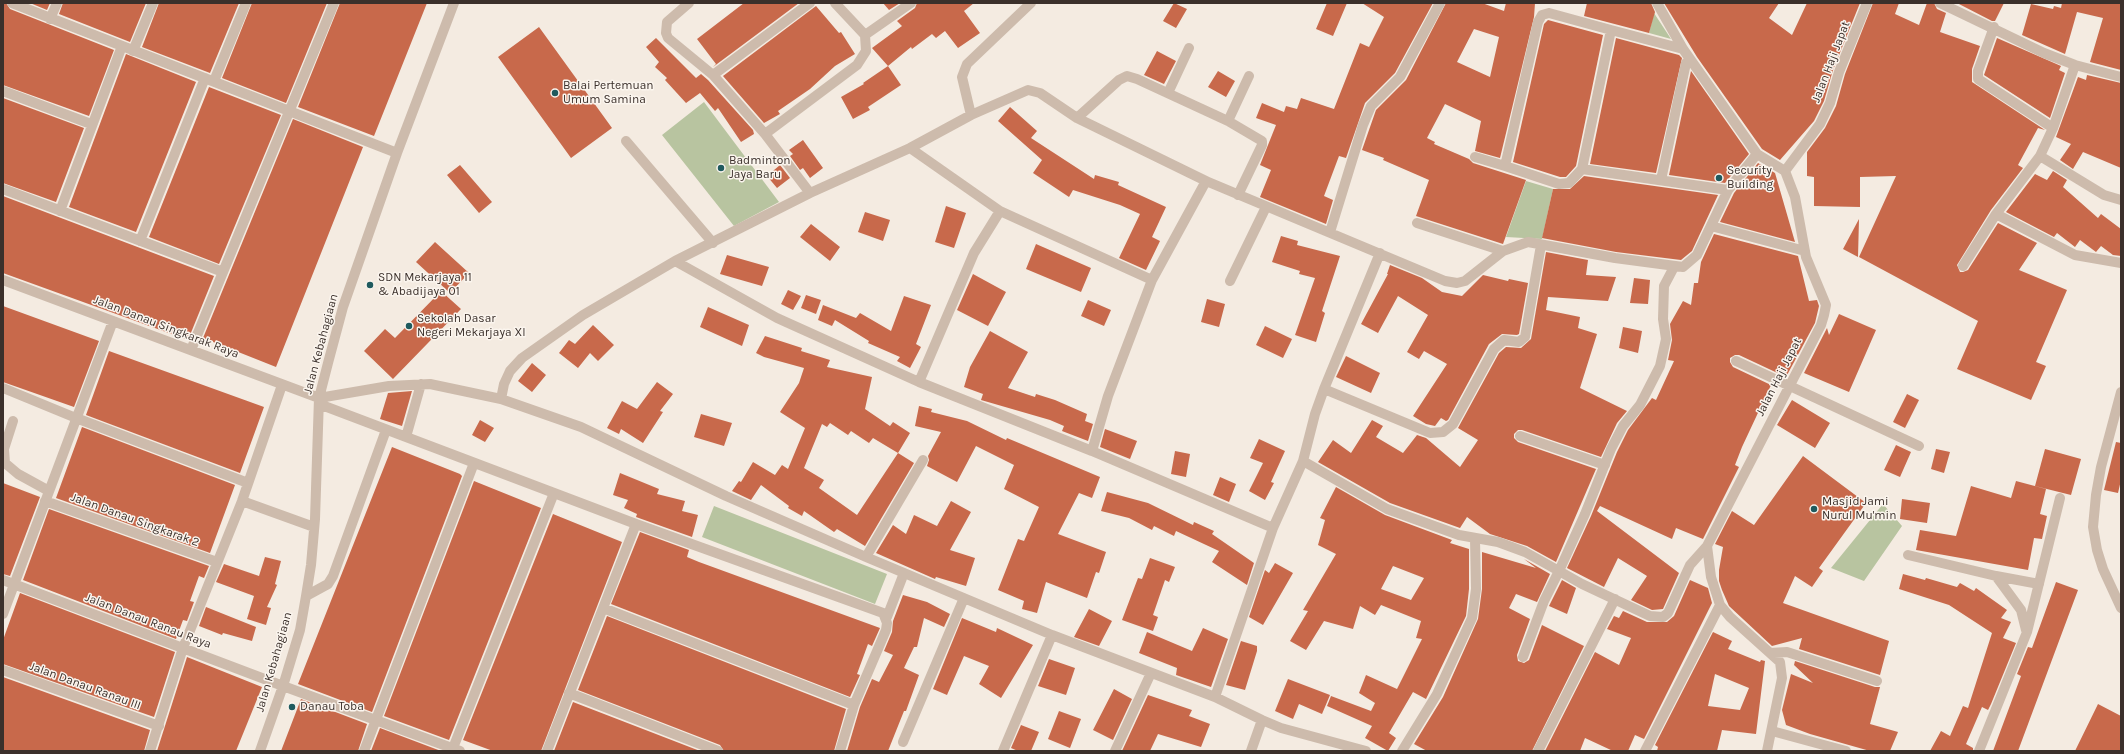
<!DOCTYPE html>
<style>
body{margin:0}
#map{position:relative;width:2124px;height:754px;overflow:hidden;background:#f4ebe1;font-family:Karla,sans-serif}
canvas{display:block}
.frame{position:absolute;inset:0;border:4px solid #3b302b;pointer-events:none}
</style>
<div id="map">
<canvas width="2124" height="754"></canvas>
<div class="frame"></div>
</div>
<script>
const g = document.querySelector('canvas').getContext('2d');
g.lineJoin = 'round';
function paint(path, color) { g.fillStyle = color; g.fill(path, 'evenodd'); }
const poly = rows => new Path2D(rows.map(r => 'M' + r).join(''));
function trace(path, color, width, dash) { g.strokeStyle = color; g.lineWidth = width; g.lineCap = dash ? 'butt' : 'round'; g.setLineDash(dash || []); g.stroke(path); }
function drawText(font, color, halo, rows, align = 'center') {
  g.font = font + ' Karla,sans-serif'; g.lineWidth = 3; g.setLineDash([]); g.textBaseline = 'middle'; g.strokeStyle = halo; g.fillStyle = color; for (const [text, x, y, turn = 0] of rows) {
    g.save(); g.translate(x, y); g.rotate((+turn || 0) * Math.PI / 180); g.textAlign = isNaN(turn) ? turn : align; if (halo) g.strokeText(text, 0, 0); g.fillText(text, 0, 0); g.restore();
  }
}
const green = poly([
 [1654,13,1671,39,1649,33],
 [704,102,779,202,734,226,662,135],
 [1526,181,1553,189,1542,239,1506,237],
 [1883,504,1902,526,1864,581,1831,568],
 [714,506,887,574,875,604,702,537]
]);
const building = poly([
 [3,3,6,3,10,9,114,50,89,116,3,85],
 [30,3,50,3,47,10],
 [63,3,146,3,130,42,59,14],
 [159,3,239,3,210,73,142,47],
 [252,3,327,3,286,103,222,78],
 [340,3,427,3,374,136,298,107],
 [744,3,799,3,713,67,716,64,697,39],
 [883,3,900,3,889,10],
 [917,3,974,3,964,11,980,33,958,48,945,31,936,38,932,34,912,49,911,47,888,66,872,48,902,26,897,21,915,8],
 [1174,3,1187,9,1176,28,1163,21],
 [1327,3,1347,3,1333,36,1316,29],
 [1362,3,1433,3,1395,73,1365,103,1346,158,1339,156,1324,196,1333,200,1326,224,1260,197,1271,170,1260,165,1276,125,1256,118,1262,103,1284,112,1286,106,1297,109,1301,98,1334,109,1360,43,1369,47,1384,17],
 [1446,3,1482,3,1504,11,1506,3,1535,3,1534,17,1500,158,1475,151,1481,121,1445,104,1427,138,1435,142,1434,144,1469,159,1473,163,1526,180,1503,244,1416,216,1429,180,1383,160,1384,158,1362,150,1376,110,1406,80],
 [1474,29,1499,37,1490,77,1457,62],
 [1587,3,1651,3,1655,12,1649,33,1584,16],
 [1664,3,1779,3,1769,18,1792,35,1807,3,1860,3,1833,70,1824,101,1814,121,1780,160,1762,149,1697,57],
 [1873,3,1899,3,1895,14,1919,25,1927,3,1934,3,1937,9,1946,13,1940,32,1980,46,1972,69,1972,82,2045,130,2038,128,2018,165,2023,168,1991,210,1957,265,1960,272,1963,272,1968,270,1998,223,2037,243,2019,270,2067,290,2036,362,2046,366,2031,400,1957,369,1978,321,1859,257,1896,176,1860,177,1860,207,1814,206,1814,177,1807,176,1807,152,1825,128,1836,106,1845,74],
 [1957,3,2004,3,1995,21,1992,21],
 [2062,3,2121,3,2121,70,2090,62,2103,18,2077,12,2065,54,2022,35,2031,4,2053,9,2054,6,2061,8],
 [816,6,839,33,841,32,855,54,835,66,810,89,778,111,780,114,764,123,723,76],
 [1548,20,1603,35,1576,166,1566,177,1560,177,1513,162,1544,24],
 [539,27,612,128,571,158,498,57],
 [656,38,696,78,701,74,708,80,753,130,754,134,741,142,718,108,715,111,700,93,686,103,665,80,667,78,655,67,659,62,646,47],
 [1616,38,1679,55,1682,58,1656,173,1590,164],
 [1997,38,2061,66,2059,70,2065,73,2050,118,1984,75],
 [1157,51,1176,61,1164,84,1144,75],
 [126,54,196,82,136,232,69,207],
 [888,66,901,85,868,107,870,110,853,119,841,97,864,84,863,83],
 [1218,71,1235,81,1226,97,1208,87],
 [1691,71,1749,154,1725,183,1669,175],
 [2087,75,2121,83,2121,168,2083,152,2073,169,2060,160,2071,144,2056,137,2078,77,2086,80],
 [209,87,281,115,219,264,149,237],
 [3,98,84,128,56,202,3,183],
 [1010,107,1037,131,1031,138,1094,179,1095,175,1119,182,1118,185,1166,207,1152,237,1160,241,1146,270,1119,258,1140,214,1120,205,1073,190,1069,197,1033,173,1042,160,998,121],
 [293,119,363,147,276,367,203,338],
 [803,140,823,168,810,178,803,168,800,170,790,156,793,154,789,150],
 [1758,163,1775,173,1795,242,1720,222,1734,193],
 [460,165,492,202,479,213,447,175],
 [780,165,790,178,777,188,767,176],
 [2053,171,2067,180,2063,187,2098,218,2101,214,2121,229,2121,256,2113,255,2101,246,2096,252,2080,240,2075,247,2057,233,2054,237,2006,212,2035,174,2047,180],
 [1584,176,1718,195,1692,251,1681,260,1616,252,1542,238,1553,189,1570,189],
 [3,196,214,276,188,340,3,273],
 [946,206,966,213,954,248,935,242],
 [865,212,890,220,883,241,858,232],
 [1859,219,1858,257,1843,249],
 [811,224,840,247,830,261,800,237],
 [1714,234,1798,256,1809,301,1817,300,1819,306,1815,323,1786,377,1739,355,1735,355,1730,358,1730,362,1733,367,1771,385,1742,447,1735,465,1739,467,1703,539,1676,528,1672,539,1600,506,1597,511,1679,573,1663,609,1652,610,1631,600,1647,576,1618,558,1604,587,1567,568,1591,516,1617,452,1628,430,1652,398,1656,400,1674,361,1668,360,1672,340,1670,324,1683,301,1691,305,1694,283,1698,283,1701,262],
 [1281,236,1298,241,1297,245,1340,256,1322,311,1325,313,1316,342,1295,335,1315,278,1299,274,1300,271,1272,262],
 [435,242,469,273,450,293,416,262],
 [1036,244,1091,268,1081,292,1026,269],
 [1546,252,1588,260,1586,275,1616,277,1608,301,1548,297,1546,310,1580,317,1578,328,1597,334,1580,388,1627,411,1617,423,1601,457,1522,430,1518,430,1514,434,1514,438,1518,442,1596,469,1556,562,1527,546,1490,534,1467,517,1460,528,1390,503,1318,462,1333,440,1351,453,1372,420,1383,426,1376,437,1403,453,1417,435,1426,438,1460,467,1478,440,1458,428,1499,353,1506,347,1521,348,1531,339],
 [727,255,769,267,762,286,720,274],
 [1390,265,1422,278,1442,292,1462,296,1483,275,1508,281,1509,279,1528,283,1519,334,1517,335,1502,334,1489,344,1448,420,1446,421,1441,418,1435,426,1426,424,1413,416,1447,364,1424,351,1419,359,1407,352,1428,315,1398,296,1378,333,1361,324,1388,274,1387,274],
 [973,274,1006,292,988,326,957,310],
 [1634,278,1650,280,1648,304,1630,303],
 [788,290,801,296,793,310,781,304],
 [441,291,461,309,393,379,364,351,385,329,395,338],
 [806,295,821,300,816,314,801,308],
 [904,296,931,305,916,344,921,347,910,368,897,361,900,357,868,343,869,341,835,320,832,326,818,320,823,305,856,318,860,313,891,331],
 [1207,299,1225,304,1219,327,1201,322],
 [1088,300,1111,310,1104,326,1081,316],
 [3,306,99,341,74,407,3,382],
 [708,307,749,325,742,346,700,327],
 [1839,314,1876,330,1849,392,1804,373,1827,328,1829,335],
 [593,325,614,345,598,361,590,353,578,368,559,353,569,340,575,344],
 [1265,326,1292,339,1283,358,1256,345],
 [1623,327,1642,331,1638,353,1619,348],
 [990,331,1028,352,1008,388,1035,397,1036,394,1055,400,1087,414,1085,421,1093,424,1088,441,1062,431,1064,426,1050,420,981,400,983,394,964,387,970,367],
 [765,336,802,348,801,351,830,360,827,367,872,377,865,409,890,426,893,422,910,433,898,453,914,463,865,546,837,529,834,532,804,511,802,516,788,508,789,506,761,485,751,500,732,491,739,481,741,482,753,462,775,475,782,465,788,469,805,428,780,412,799,383,804,368,764,357,756,353],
 [830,423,848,435,851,431,869,443,873,438,898,453,857,515,819,488,824,480,804,468,822,424,827,427],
 [109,351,264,407,240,473,86,415],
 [1346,356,1380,373,1371,393,1336,377],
 [532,363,546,375,532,392,518,381],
 [657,382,673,394,660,411,663,412,643,443,621,429,619,434,607,428,622,401,637,409],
 [412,391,402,426,380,419,388,393],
 [1907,394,1919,400,1905,428,1893,422],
 [1792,400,1830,423,1815,448,1777,425],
 [919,406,932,409,931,412,967,421,1006,440,1007,438,1100,477,1092,498,1079,493,1058,534,1106,552,1099,573,1096,572,1087,598,1046,582,1037,613,1022,609,1024,601,998,590,1018,539,1024,541,1039,507,1004,489,1014,465,976,446,957,482,927,466,929,460,928,456,941,432,915,426],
 [701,414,732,423,724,446,694,437],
 [480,420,494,428,485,442,472,435],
 [82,427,235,485,210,553,56,498],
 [1105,429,1137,441,1130,459,1100,447],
 [1259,439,1285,451,1271,482,1274,483,1265,500,1249,491,1263,463,1250,458],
 [2116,442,2121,443,2121,480,2118,493,2104,490],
 [1896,445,1911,452,1900,477,1884,470],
 [392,447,460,474,462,476,372,712,298,684],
 [1936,449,1950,452,1944,473,1931,469],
 [2045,449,2081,459,2071,495,2035,486],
 [1175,451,1190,454,1186,477,1171,474],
 [1803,456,1866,503,1819,568,1823,571,1812,587,1795,576,1783,603,1889,641,1880,675,1799,649,1802,638,1772,646,1729,606,1722,590,1719,581,1719,570,1723,547,1715,544,1732,511,1754,525],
 [620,473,659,489,657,494,685,501,682,511,698,515,692,537,636,517,637,514,624,508,628,500,613,495],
 [1220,477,1236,484,1229,502,1213,495],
 [474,481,541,508,449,740,384,716],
 [2016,481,2046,489,2040,514,2047,516,2042,539,2034,538,2028,570,1916,550,1920,530,1956,536,1971,486,2011,498],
 [3,483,40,497,10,576,3,574],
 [1336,487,1385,515,1452,540,1450,543,1469,549,1469,589,1466,616,1426,699,1413,692,1389,733,1396,738,1388,751,1365,738,1372,726,1327,706,1331,696,1371,711,1375,703,1359,693,1366,675,1397,689,1422,639,1416,638,1421,621,1381,605,1375,615,1360,606,1353,629,1324,621,1306,650,1290,641,1308,611,1303,610,1336,554,1318,545,1325,520,1320,518],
 [1393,566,1424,578,1411,600,1381,589],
 [1107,492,1148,503,1193,525,1194,522,1214,531,1212,534,1254,563,1247,585,1212,562,1219,551,1176,531,1174,536,1154,526,1152,530,1129,518,1101,511],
 [1902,499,1930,503,1927,523,1900,519],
 [951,501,971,512,950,550,975,558,966,586,936,577,935,579,876,553,893,525,906,534,914,515,937,526],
 [49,509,209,566,204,578,199,576,190,601,194,602,187,621,183,620,176,639,23,580],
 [553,514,622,542,541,751,493,751,463,740],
 [640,532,689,550,687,557,699,562,880,628,872,646,868,644,857,674,860,675,850,697,611,604],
 [1482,552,1536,568,1524,559,1550,574,1537,602,1516,594,1509,608,1530,619,1517,655,1518,661,1524,663,1529,660,1542,625,1584,646,1532,751,1427,751,1414,744,1443,697,1478,619,1482,589],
 [265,557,281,561,275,584,277,585,267,607,271,608,266,625,247,619,254,596,216,582,224,564,259,576],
 [1150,558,1175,567,1169,582,1165,580,1153,615,1158,617,1153,631,1122,620,1138,578,1142,579],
 [1275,563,1293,573,1263,625,1249,617,1265,570,1269,573],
 [1903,574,1925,580,1926,578,1957,587,1960,583,1974,591,1976,588,2007,610,2001,618,2011,622,2003,638,2016,643,1991,704,1988,710,1982,707,1966,744,1973,748,1973,751,1930,751,1941,731,1950,736,1963,706,1968,708,1992,633,1949,605,1899,589],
 [1562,580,1576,588,1567,614,1549,606],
 [1690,580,1708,588,1712,603,1644,739,1635,735,1628,751,1613,751,1585,738,1580,751,1545,751,1595,652,1619,665,1631,638,1607,629,1614,616,1619,618,1623,611,1647,622,1667,622,1674,616],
 [2056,582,2078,590,2018,751,1993,751,2021,676,2017,674,2028,647,2032,648],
 [20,593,175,652,154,717,3,664,3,640],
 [903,595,927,602,950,614,944,627,924,618,917,647,914,647,904,668,919,675,906,711,904,711,888,751,847,751,860,707,872,679,879,682,893,655,884,651,892,632,893,621],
 [206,607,256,627,252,641,223,633,222,635,199,626],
 [1089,609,1112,621,1099,646,1074,637],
 [607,616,846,709,834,751,724,751,720,745,578,690],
 [962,618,996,632,997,628,1033,645,1001,698,979,684,989,666,964,656,947,695,933,689],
 [1203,628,1228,639,1211,687,1176,675,1177,668,1139,653,1147,632,1192,651],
 [1713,632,1732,641,1728,649,1760,662,1761,660,1765,661,1756,734,1722,730,1717,751,1657,751,1658,747,1655,745],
 [1715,674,1749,688,1740,710,1708,706],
 [1241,641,1257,646,1257,651,1245,690,1226,685],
 [187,657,262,687,236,751,157,751],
 [1049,659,1075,668,1066,695,1038,686],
 [1795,661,1875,687,1880,687,1870,724,1898,732,1890,751,1870,751,1810,734,1786,725,1782,710,1791,674,1813,683,1794,665],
 [3,677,150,730,144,751,3,751],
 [1288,679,1330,695,1322,714,1299,704,1293,719,1275,711],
 [1114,689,1132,699,1113,740,1093,730],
 [1148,695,1192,710,1189,716,1210,724,1201,747,1158,734,1150,751,1122,751],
 [301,699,367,724,358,751,281,751],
 [573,702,700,751,554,751],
 [2098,704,2121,716,2121,751,2075,751],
 [1059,711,1081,719,1070,748,1048,739],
 [1021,725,1039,732,1031,751,1018,751,1011,748],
 [380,728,441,751,371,751]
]);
const minor = poly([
 [12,3,397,153],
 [689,3,667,22,666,33,668,38,713,75,765,134,810,193],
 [835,3,865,35],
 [1657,3,1683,49,1757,154,1785,171],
 [1940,3,2044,53,2075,65,2121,77],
 [1549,13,1611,30,1582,169,1569,183,1559,184,1505,166,1538,22,1542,15,1549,13],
 [50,19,57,3],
 [1994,27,1978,71,1978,79,2053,128],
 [1611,30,1683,49],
 [133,51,153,3],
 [713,75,810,3],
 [214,81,246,3],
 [3,91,91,124],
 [1168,93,1189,48],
 [971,115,962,77,967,64,1031,3],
 [1077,118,1119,80,1127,76,1137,79,1228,121,1262,141,1262,145,1238,195],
 [1228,121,1249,76],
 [765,134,857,65,866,51,865,35,911,3],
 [626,141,713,243],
 [910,148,1000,211,974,253,919,382],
 [2040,156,2104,195,2121,200],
 [1475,157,1505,166],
 [1582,169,1728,190],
 [1785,171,1820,124,1830,103,1839,72,1867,3],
 [1661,180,1686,63],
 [3,189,223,272,334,3],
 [60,211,122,46],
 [1000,211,1152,280,1108,396,1092,451],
 [1996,214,2075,255,2121,263],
 [1417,223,1503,251,1528,242,1615,258,1683,267,1697,255,1728,190,1757,154],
 [1711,226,1805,251],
 [1330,232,1363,125,1371,106,1400,77,1440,3],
 [140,241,205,78],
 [675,261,777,318,919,382,1092,451,1273,528],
 [1963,266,1996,214,2040,156,2053,128,2075,65],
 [1674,267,1664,286,1663,319,1666,339,1660,366,1640,405,1623,426,1611,449,1585,514,1559,571,1582,584,1650,616,1663,617,1668,613,1690,565,1707,546],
 [3,280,319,398,389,386,430,384,501,399,581,427,726,496,866,557,1052,635,1215,697,1262,720,1281,728,1366,751],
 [1152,280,1206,181],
 [1230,281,1266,207],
 [191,350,223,272],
 [1736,361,1919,446],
 [3,388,76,418,248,483],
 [1324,389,1430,433,1443,432,1453,424,1494,349,1504,340,1519,342,1525,337,1541,245],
 [2121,392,2101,467,2096,495,2093,527,2097,550,2103,569,2121,608],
 [501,399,504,384,510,371,522,358,583,315,675,261,810,193,910,148,971,115,1028,90,1040,93,1077,118,1206,181,1445,281,1457,283,1465,281,1503,251],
 [319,404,636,524,883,613,887,623,886,630,854,705,840,751],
 [13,421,4,449,5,463,18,474,49,491],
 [1520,436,1605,465],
 [406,437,421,384],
 [1303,461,1387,509,1459,535,1498,542,1525,552,1559,571,1544,601,1523,657],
 [45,501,217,562],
 [242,501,314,527],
 [1908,555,1996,576,2021,610,2026,630],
 [866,557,923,460],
 [1996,576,2039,584],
 [3,580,283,686,460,751],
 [306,596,328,584,333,576,386,430],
 [603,608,854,705],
 [3,614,113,321],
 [887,617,904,573],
 [1770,653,1787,652,1877,681],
 [3,670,159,726],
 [569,693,718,751],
 [1215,697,1273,528,1303,461,1315,414,1324,389,1380,253],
 [1772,731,1846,751],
 [903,742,964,598],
 [453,748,554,493],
 [150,751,183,648,242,501,282,385],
 [260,751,283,686,300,630,306,596,311,565,315,519,319,398,328,363,343,307,397,153,454,3],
 [364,751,474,463],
 [547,751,636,524],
 [1003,751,1052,635],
 [1115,751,1151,673],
 [1251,751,1262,720],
 [1402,751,1437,694,1472,618,1476,589,1475,539],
 [1538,751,1615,599],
 [1645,751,1720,605],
 [1767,751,1782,678,1780,662,1730,617,1720,605,1711,577,1707,546,1821,325,1824,315,1826,305,1806,257,1795,197,1785,171],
 [1979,751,2027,632,2060,498]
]);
const markers = [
 [555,93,4,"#1f5a5e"],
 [721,168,4,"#1f5a5e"],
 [1719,178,4,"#1f5a5e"],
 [370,285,4,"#1f5a5e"],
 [409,326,4,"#1f5a5e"],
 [1814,509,4,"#1f5a5e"],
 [292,707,4,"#1f5a5e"]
];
const streetNames = [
 ["Jalan Haji Japat",1831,62,-69],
 ["Jalan Danau Singkarak Raya",166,327,21],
 ["Jalan Kebahagiaan",321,344,-75],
 ["Jalan Haji Japat",1779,377,-63],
 ["Jalan Danau Singkarak 2",135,520,20],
 ["Jalan Danau Ranau Raya",148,621,21],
 ["Jalan Kebahagiaan",274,662,-74],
 ["Jalan Danau Ranau III",85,686,20]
];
const poiNames = [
 ["Balai Pertemuan",563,86],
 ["Umum Samina",563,100],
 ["Badminton",729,161],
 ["Jaya Baru",729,175],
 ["Security",1727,171],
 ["Building",1727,185],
 ["SDN Mekarjaya 11",378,278],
 ["& Abadijaya 01",378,292],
 ["Sekolah Dasar",417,319],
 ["Negeri Mekarjaya XI",417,333],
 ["Masjid Jami",1822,502],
 ["Nurul Mu'min",1822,516],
 ["Danau Toba",300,707]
];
paint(green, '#b8c4a0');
paint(building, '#c8694b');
trace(minor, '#cdbbac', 10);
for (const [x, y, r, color] of markers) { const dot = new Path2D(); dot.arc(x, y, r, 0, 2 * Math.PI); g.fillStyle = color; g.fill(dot); trace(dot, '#fbf5ee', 1.5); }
drawText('12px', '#3b302b', '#fbf5ee', streetNames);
drawText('12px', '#3b302b', '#fbf5ee', poiNames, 'left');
</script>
